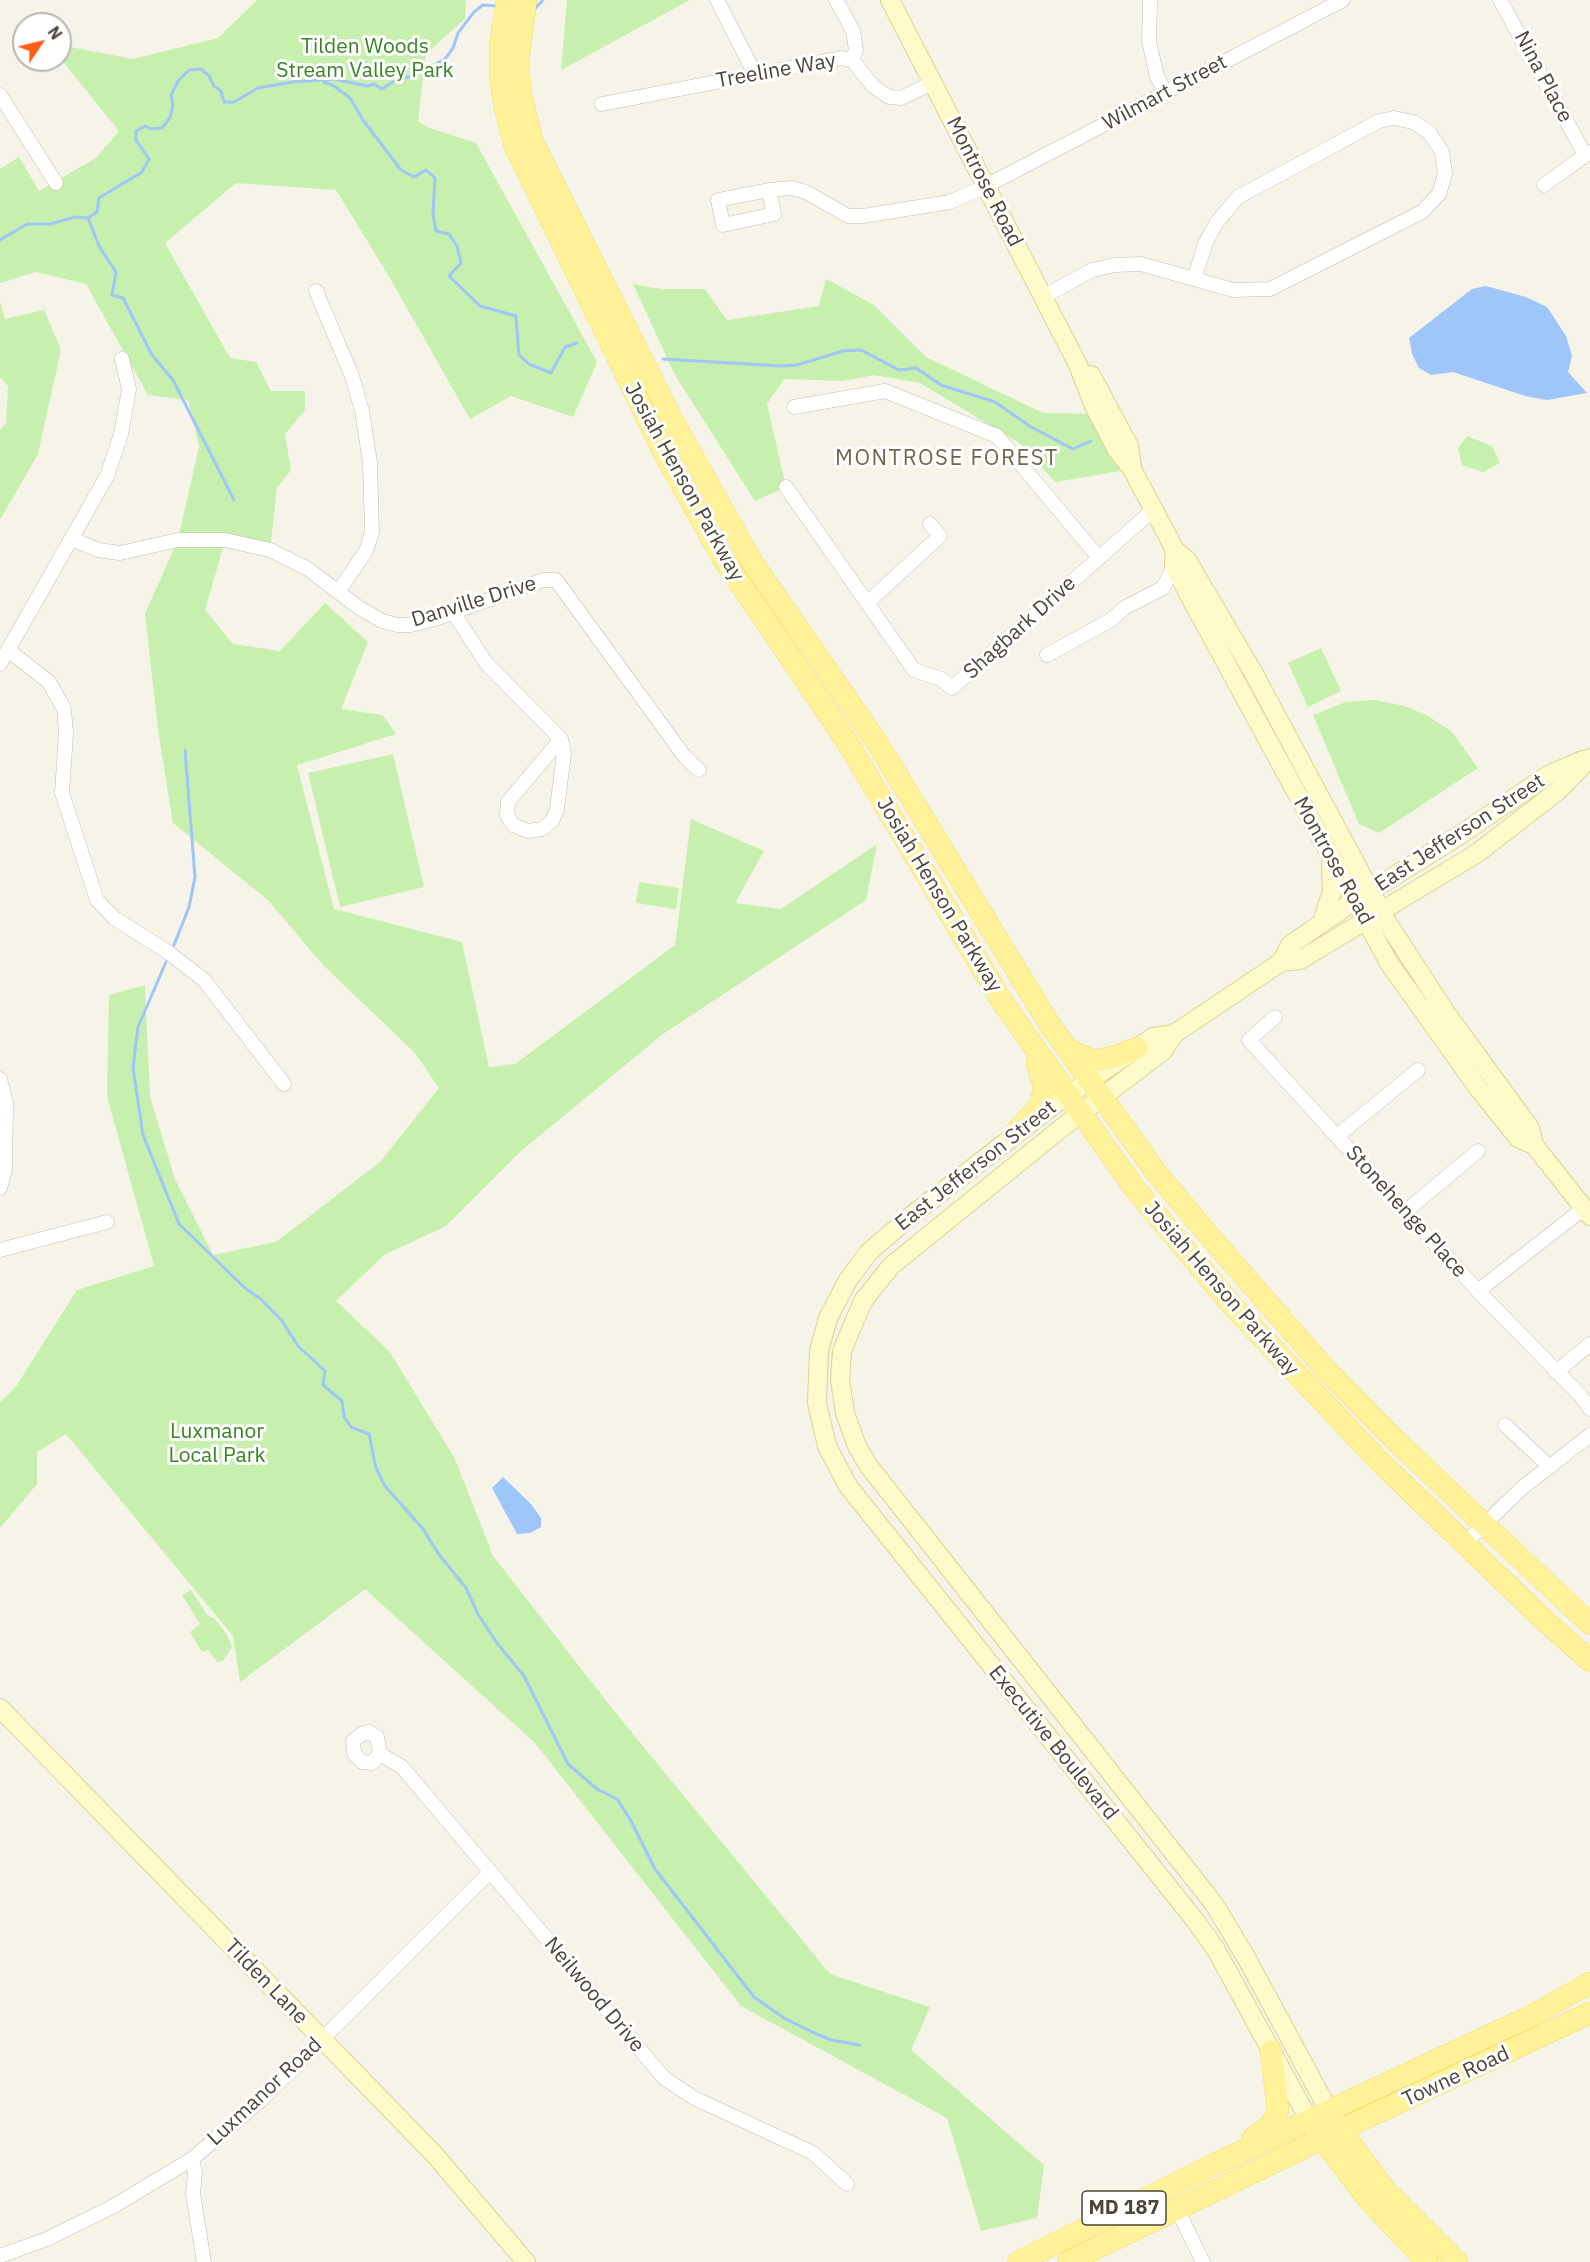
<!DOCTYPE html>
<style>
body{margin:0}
#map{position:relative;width:1590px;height:2262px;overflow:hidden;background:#f6f4e9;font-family:"IBM Plex Sans",sans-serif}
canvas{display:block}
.north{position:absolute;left:12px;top:12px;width:60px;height:60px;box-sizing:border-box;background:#fff;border:2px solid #b7b5af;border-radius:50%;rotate:55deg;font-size:16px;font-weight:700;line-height:24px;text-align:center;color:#4b4636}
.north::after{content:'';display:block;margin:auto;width:21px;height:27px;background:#ff5e17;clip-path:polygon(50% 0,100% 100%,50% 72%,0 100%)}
</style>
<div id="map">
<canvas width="1590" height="2262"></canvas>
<div class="north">N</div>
</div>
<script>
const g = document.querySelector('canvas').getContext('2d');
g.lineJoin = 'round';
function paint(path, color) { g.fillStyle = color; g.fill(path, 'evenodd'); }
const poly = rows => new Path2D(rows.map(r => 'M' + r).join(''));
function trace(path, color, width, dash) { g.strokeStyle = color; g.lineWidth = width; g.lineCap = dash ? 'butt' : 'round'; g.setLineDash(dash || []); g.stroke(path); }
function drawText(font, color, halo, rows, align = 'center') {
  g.font = font + ' "IBM Plex Sans",sans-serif'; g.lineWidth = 6; g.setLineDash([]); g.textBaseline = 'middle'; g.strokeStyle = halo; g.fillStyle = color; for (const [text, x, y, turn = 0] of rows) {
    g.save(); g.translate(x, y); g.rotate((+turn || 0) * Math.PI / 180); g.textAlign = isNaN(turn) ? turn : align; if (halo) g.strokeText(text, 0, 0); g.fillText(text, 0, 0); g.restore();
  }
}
const green = poly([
 [257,0,466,0,465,19,426,54,418,121,427,127,476,143,597,362,573,417,511,396,470,419,387,273,336,190,236,183,165,243,230,358,256,362,271,391,305,391,305,410,285,434,291,470,277,488,270,550,225,541,205,610,233,644,280,651,325,603,368,642,341,709,383,715,396,734,297,765,334,909,462,942,489,1067,515,1064,675,945,691,819,764,851,735,903,781,909,877,844,866,900,663,1034,521,1151,446,1226,384,1255,336,1301,390,1352,455,1459,493,1556,615,1712,830,1974,930,2007,911,2050,1044,2165,1037,2218,981,2231,947,2118,741,2006,535,1743,365,1589,240,1682,233,1636,66,1434,37,1452,37,1484,0,1528,0,1403,17,1385,77,1290,154,1266,107,1096,109,995,145,985,150,1097,175,1179,213,1255,276,1242,380,1162,439,1088,415,1053,322,964,269,901,173,823,159,737,145,614,178,540,199,446,188,400,148,395,86,284,36,272,0,283,0,169,19,157,39,191,96,158,119,131,60,58,60,45,133,59,218,38],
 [567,0,690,0,561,70],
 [826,279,874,305,926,357,1043,413,1098,414,1132,469,1055,482,1021,444,920,383,874,375,843,381,784,379,767,404,786,487,755,501,675,375,633,284,661,289,705,289,727,320,819,306],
 [0,301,5,319,44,310,61,350,38,454,0,520,0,430,6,423,8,386,0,377],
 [1467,436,1492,446,1500,463,1483,472,1462,465,1458,448],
 [1321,648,1341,691,1308,707,1288,663],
 [1374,700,1405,706,1428,716,1452,732,1478,768,1379,833,1359,824,1313,715,1346,702],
 [393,754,424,887,340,907,308,773],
 [639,882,679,888,676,909,636,903],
 [191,1590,208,1616,214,1618,226,1633,232,1647,224,1660,218,1663,208,1650,202,1652,190,1632,200,1624,182,1595]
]);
const water = poly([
 [1486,286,1526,297,1547,307,1566,336,1572,356,1568,372,1587,393,1547,400,1525,396,1453,372,1431,375,1419,368,1412,354,1409,338,1472,289],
 [503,1477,531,1504,541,1518,541,1527,530,1533,517,1534,492,1488]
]);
const stream = poly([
 [534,10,543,0],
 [324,82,334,86,350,98,363,120,401,170,414,177,426,170,435,178,433,214,436,231,449,234,457,246,461,263,449,276,480,306,516,316,519,355,529,364,551,373,565,347,577,343],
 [88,218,99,246,116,272,112,295,123,298,152,355,173,380,234,500],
 [0,240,27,224,50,224,75,217,88,218,97,212,99,198,142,172,149,159,136,140,136,131,145,126,151,129,162,128,170,118,173,105,171,95,178,81,189,70,201,69,209,76,214,86,221,91,224,102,234,102,258,88,293,82,334,79,367,86,374,84,382,89,396,80,413,76,445,59,453,48,458,33,474,12,483,5,498,6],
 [663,359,781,366,797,365,843,351,861,350,899,370,916,368,941,385,995,402,1031,427,1073,449,1091,441],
 [174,945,189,907,195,877,185,750],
 [166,962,138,1027,133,1068,143,1135,179,1224,245,1288,262,1300,282,1321,298,1346,325,1371,323,1385,342,1401,344,1417,351,1427,369,1434,376,1468,385,1486,423,1529,438,1553,466,1588,478,1614,497,1643,524,1676,568,1764,597,1789,617,1799,631,1821,655,1869,754,1997,784,2018,812,2032,831,2040,860,2045]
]);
const street = poly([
 [717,0,755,74],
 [836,0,853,31,856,50,852,60],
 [1150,0,1149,41,1157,77,1166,93],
 [1500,0,1585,155],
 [0,95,56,183],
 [602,104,841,58,852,60,873,86,889,97,901,98,932,83],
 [1544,185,1590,152],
 [769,190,774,214,723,225,718,200,769,190,792,188,806,192,848,216,863,216,950,202,984,187,1343,0],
 [316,291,352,376,362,411,370,462,372,532,366,551,338,592],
 [1043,297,1092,270,1115,265,1141,264,1194,279,1233,290,1270,289,1422,212,1439,194,1445,174,1442,152,1429,132,1413,122,1394,118,1379,121,1238,197,1217,222,1206,242,1194,279],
 [794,407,885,391,997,436,1099,558],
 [786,487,914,670,941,679,952,688,1153,510],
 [72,539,98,550,120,553,178,540,225,540,270,550,308,569,358,607,382,621,397,625,411,625,438,618,543,580,556,580,685,757,699,770],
 [867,603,940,536,930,524],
 [453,612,486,663,561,739,564,753,557,809,552,821,542,829,528,831,513,825,507,815,508,802,561,739],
 [8,650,49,682,64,709,66,733,62,793,97,900,114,918,168,952,204,980,284,1084],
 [1047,655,1111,620,1124,608,1163,588,1174,566],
 [0,664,107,476,121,434,129,389,122,359],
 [1275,1017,1249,1040,1478,1291,1581,1396,1590,1409],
 [0,1079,6,1104,5,1169,0,1188],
 [1337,1136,1418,1070],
 [1406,1211,1478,1151],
 [0,1250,107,1222],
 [1478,1291,1584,1208],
 [1556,1372,1590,1344],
 [1505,1425,1550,1467],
 [1464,1544,1522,1488,1590,1435],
 [380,1754,372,1763,362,1762,354,1753,353,1741,362,1734,369,1732,377,1737,380,1754,402,1767,664,2078,694,2098,813,2153,847,2184],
 [192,2159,195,2173,193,2194,204,2262],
 [1178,2211,1203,2262],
 [0,2256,47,2239,112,2207,192,2159,260,2101,490,1872]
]);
const secondary = poly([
 [890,0,1078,365,1094,406,1117,450,1132,469,1175,550,1187,560,1253,672,1387,922,1446,1013,1530,1128,1534,1145,1590,1216],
 [1091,375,1129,446,1132,467],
 [1175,550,1174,566,1189,595,1389,963,1478,1088,1518,1138,1534,1145],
 [1322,922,1332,891,1331,864],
 [1281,962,1290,945,1354,901,1460,835,1548,775,1583,760],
 [1174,1034,1153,1037,1055,1104,912,1215,869,1252,848,1280,828,1318,819,1351,817,1403,827,1446,848,1486,1194,1919,1215,1948,1309,2120],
 [0,1708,434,2154,526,2262],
 [1329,2111,1247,1959,1214,1904,868,1465,857,1446,845,1413,840,1380,842,1351,863,1301,891,1266,1064,1126,1163,1051,1174,1034,1281,962,1300,960,1476,854,1559,790,1590,758]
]);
const primary = poly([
 [507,0,500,46,500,76,505,109,515,146,664,453,722,557,846,740,1003,1003,1135,1189,1230,1303,1379,1461,1544,1620,1590,1661],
 [526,0,518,63,521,95,533,143,672,419,752,562,876,741,1050,1025,1155,1171,1211,1238,1327,1371,1397,1442,1590,1624],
 [1067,1049,1094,1061,1117,1056,1137,1048],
 [1014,1134,1041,1104,1044,1086,1037,1063],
 [1333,2120,1386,2191,1457,2262],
 [1314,2128,1368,2199,1427,2262],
 [1253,2138,1271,2125,1278,2110,1271,2051],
 [1018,2262,1217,2163,1529,2017,1590,1983],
 [1068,2262,1357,2122,1590,2013]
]);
const shields = [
 [1124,2208,84]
];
const shieldNames = [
 ["MD 187",1124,2208]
];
const parkNames = [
 ["Tilden Woods",365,47],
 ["Stream Valley Park",365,71],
 ["Luxmanor",217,1432],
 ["Local Park",217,1456]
];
const streetNames = [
 ["Treeline Way",776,71,-10],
 ["Nina Place",1543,77,62],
 ["Wilmart Street",1165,93,-28],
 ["Montrose Road",984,182,63],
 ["Josiah Henson Parkway",684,482,61],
 ["Danville Drive",474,602,-17],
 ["Shagbark Drive",1020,628,-42],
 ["East Jefferson Street",1460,833,-33],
 ["Montrose Road",1333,861,61],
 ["Josiah Henson Parkway",939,895,59],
 ["East Jefferson Street",976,1166,-38],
 ["Stonehenge Place",1406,1212,48],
 ["Josiah Henson Parkway",1221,1289,49],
 ["Executive Boulevard",1053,1743,51],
 ["Tilden Lane",266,1982,46],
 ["Neilwood Drive",594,1995,50],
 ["Towne Road",1456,2077,-25],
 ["Luxmanor Road",265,2092,-43]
];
const neighbourhoodNames = [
 ["MONTROSE FOREST",947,459]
];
paint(green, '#c7efad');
paint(water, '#9fc6f9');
trace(stream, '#9fc6f9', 3);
trace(street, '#c3beaa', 15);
trace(secondary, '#dbd394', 20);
trace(primary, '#f2dc5b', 22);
trace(street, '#fff', 14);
trace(secondary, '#fffaca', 18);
trace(primary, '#fff299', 21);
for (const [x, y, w] of shields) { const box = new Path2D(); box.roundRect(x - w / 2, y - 17, w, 34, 4.5); g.fillStyle = '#fff'; g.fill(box); trace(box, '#4b4636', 1.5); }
drawText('bold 20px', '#4b4636', null, shieldNames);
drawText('21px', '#388521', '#fff', parkNames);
drawText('21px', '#4b4636', '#fff', streetNames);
g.letterSpacing = '1.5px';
drawText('22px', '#6f664c', '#fff', neighbourhoodNames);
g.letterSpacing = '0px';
</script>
